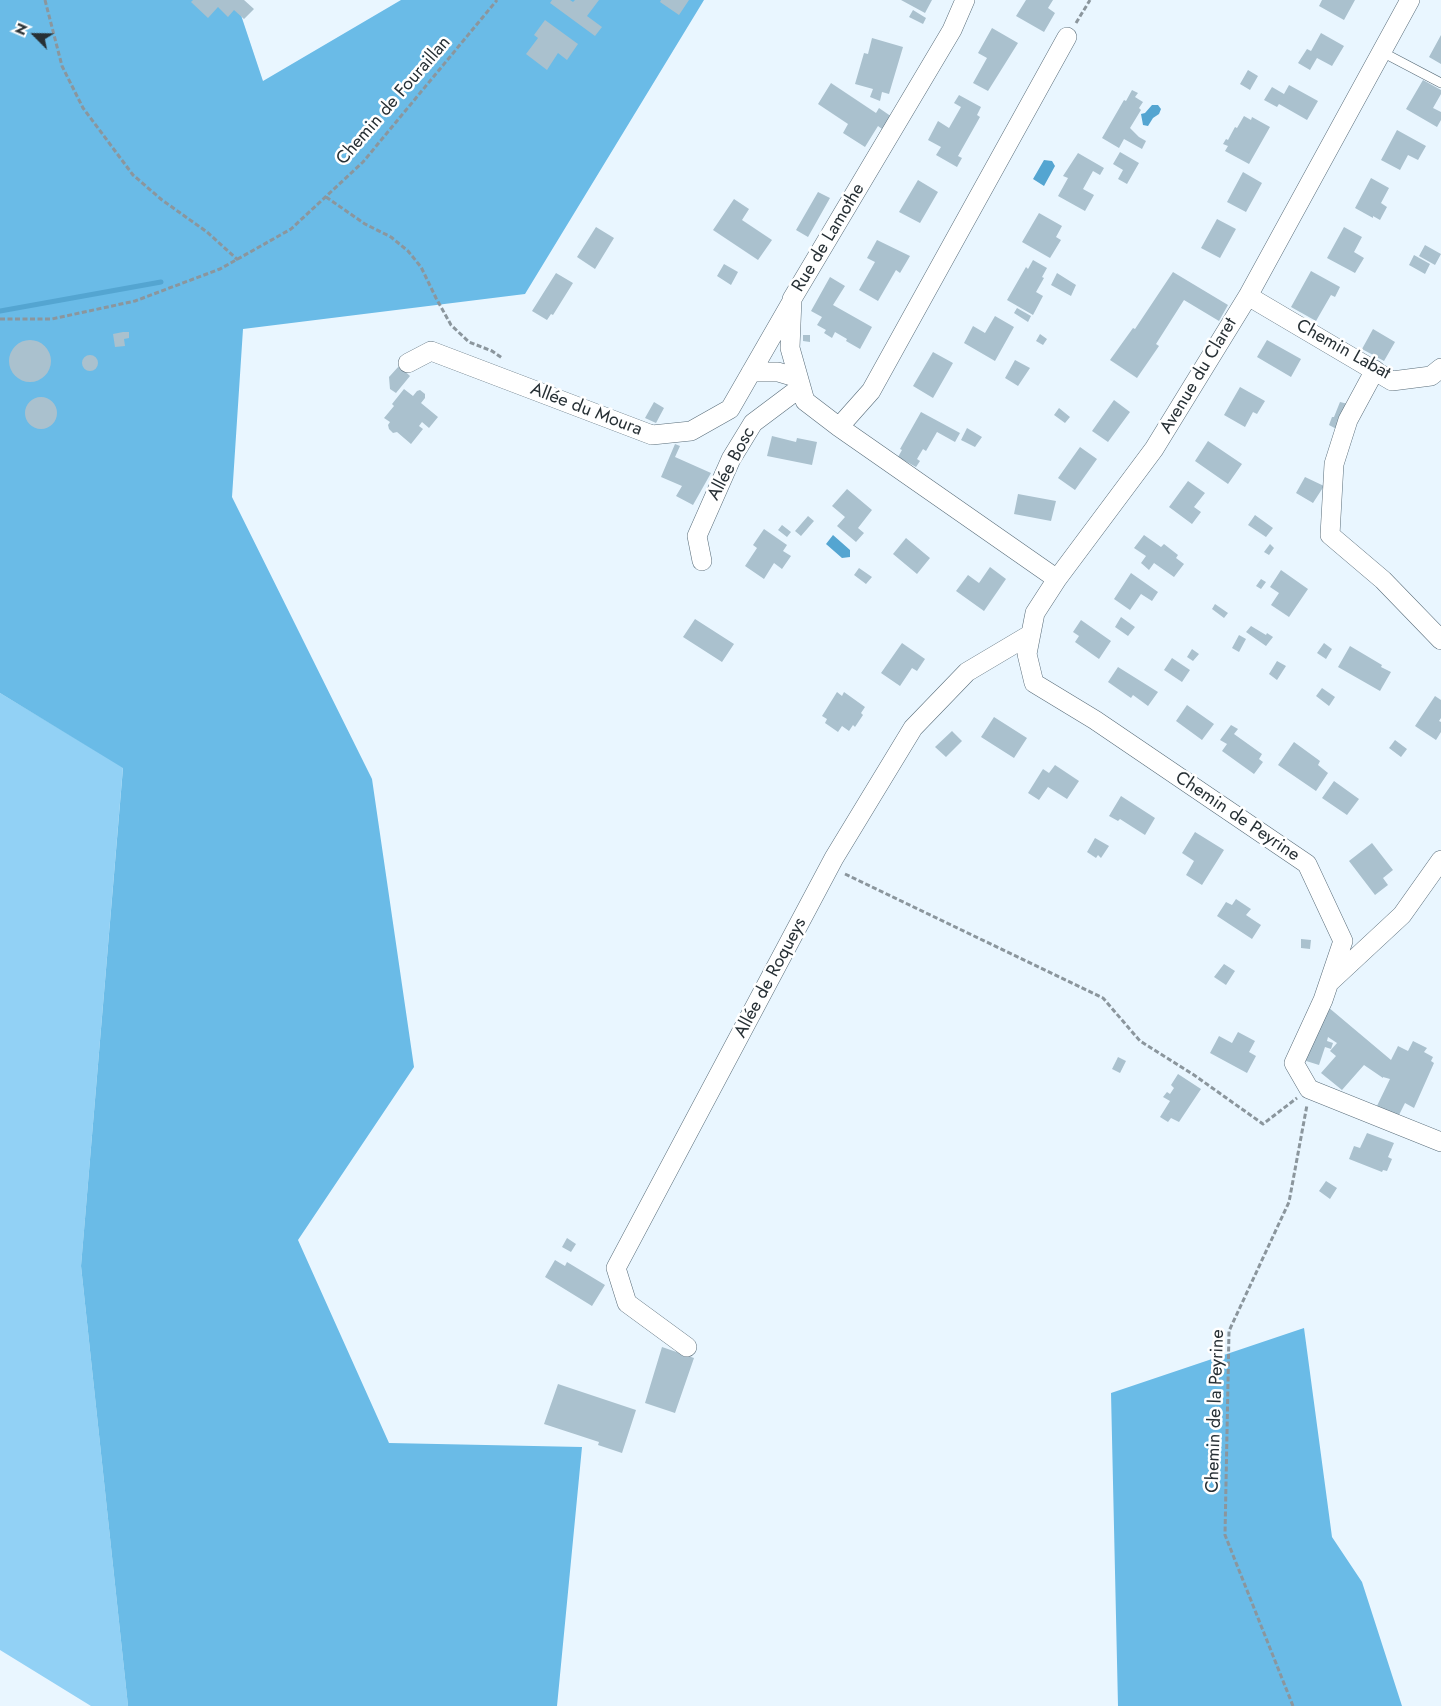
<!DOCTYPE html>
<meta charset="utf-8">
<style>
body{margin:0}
#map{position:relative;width:1441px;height:1706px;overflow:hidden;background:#e9f6ff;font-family:Jost,sans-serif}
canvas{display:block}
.north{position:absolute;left:10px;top:10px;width:50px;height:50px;-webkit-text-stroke:4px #fff;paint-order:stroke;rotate:293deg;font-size:14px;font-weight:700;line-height:20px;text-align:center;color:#273035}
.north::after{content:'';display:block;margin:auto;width:18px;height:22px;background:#273035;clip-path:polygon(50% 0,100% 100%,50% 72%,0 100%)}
</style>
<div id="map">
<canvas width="1441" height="1706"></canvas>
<div class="north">N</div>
</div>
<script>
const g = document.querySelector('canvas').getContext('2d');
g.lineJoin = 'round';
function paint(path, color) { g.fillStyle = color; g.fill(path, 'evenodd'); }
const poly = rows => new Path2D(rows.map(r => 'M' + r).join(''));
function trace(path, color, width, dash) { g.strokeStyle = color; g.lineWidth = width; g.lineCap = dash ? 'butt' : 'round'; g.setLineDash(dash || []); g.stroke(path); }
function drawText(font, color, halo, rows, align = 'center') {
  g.font = font + ' Jost,sans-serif'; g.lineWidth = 5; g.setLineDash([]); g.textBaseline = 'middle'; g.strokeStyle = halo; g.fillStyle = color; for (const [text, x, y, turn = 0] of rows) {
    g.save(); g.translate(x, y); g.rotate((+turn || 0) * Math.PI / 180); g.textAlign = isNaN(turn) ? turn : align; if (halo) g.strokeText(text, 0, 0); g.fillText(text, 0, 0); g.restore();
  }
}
const green = poly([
 [0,693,123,767,81,1266,128,1706,91,1706,0,1650]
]);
const forest = poly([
 [0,0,236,0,263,81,401,0,704,0,525,294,243,329,232,497,372,779,414,1067,298,1240,389,1443,582,1447,557,1706,128,1706,81,1266,123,768,0,693],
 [1304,1328,1332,1537,1362,1582,1402,1706,1118,1706,1111,1393]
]);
const water = poly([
 [1152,105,1158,105,1161,109,1159,114,1153,118,1148,126,1143,125,1141,114,1145,113],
 [1044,160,1052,161,1055,166,1044,186,1033,179],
 [833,535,850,550,850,557,842,558,826,544]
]);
const stream = poly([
 [0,311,161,282]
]);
const building = poly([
 [193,0,244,0,254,9,244,19,234,10,228,17,218,7,208,18,191,2],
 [552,0,570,0,573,2,575,0,599,0,587,16,602,27,595,36,550,3],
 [661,0,689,0,679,15,660,2],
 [901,0,932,0,925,13],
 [1026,0,1053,0,1048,8,1055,13,1044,32,1016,16],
 [1322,0,1355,0,1344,20,1319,6],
 [913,10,926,18,923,24,909,17],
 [545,20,578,44,567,60,558,53,547,70,526,54,538,38,534,35],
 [992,28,1018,43,988,91,973,83,987,58,978,53],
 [1321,33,1344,46,1332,66,1317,58,1310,70,1298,63,1307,49,1311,51],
 [1441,35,1441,64,1429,57],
 [872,38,903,47,889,94,882,92,880,101,870,97,873,89,855,84,864,53,868,54],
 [1248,70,1258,76,1250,90,1240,84],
 [1423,80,1441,90,1441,94,1433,108,1441,112,1441,120,1437,127,1406,109],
 [831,83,876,113,879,108,895,119,886,132,878,126,865,147,843,133,848,124,818,104],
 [1289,85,1318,101,1307,120,1279,104,1277,107,1264,100,1272,87,1284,94],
 [1132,90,1138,93,1135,97,1143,102,1139,108,1141,110,1130,128,1139,137,1146,141,1142,149,1124,139,1119,148,1102,138,1124,100,1126,101],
 [959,95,981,107,977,115,980,117,958,156,962,158,957,167,936,155,941,147,928,140,938,121,949,128,961,107,954,103],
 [1244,116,1251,120,1252,117,1270,127,1249,164,1225,151,1228,146,1223,144,1226,139,1228,140,1235,127,1237,128],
 [1397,130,1426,146,1418,160,1408,155,1400,170,1381,160],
 [1120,152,1139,163,1127,184,1118,179,1123,170,1113,164],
 [1078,153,1104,168,1100,175,1093,171,1083,189,1094,195,1085,211,1058,196,1068,178,1063,176],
 [1243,172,1262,183,1246,212,1227,202],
 [1371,178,1389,188,1381,203,1387,207,1380,220,1373,216,1373,218,1355,208],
 [918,180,938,192,920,223,899,212],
 [818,192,830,198,808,237,796,230],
 [734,199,749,209,742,220,772,240,758,260,713,230],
 [1039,213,1062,226,1056,237,1061,240,1050,258,1022,242],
 [1217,219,1236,229,1220,258,1201,248],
 [596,227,614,238,595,269,577,257],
 [1344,227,1362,237,1354,252,1364,258,1355,273,1327,258],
 [877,240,910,256,900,273,896,270,878,301,859,290,875,262,867,258],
 [1425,245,1441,254,1435,265,1419,256],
 [1414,255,1430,264,1425,274,1409,265],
 [1033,260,1047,268,1042,277,1044,278,1036,292,1043,296,1033,315,1007,300,1026,267,1028,269],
 [724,264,738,272,731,285,717,276],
 [1311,271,1340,287,1335,297,1331,295,1316,321,1291,307],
 [1173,272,1228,305,1219,321,1184,300,1156,344,1159,346,1137,378,1110,360,1133,328,1135,329],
 [556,273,573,283,553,315,551,314,547,320,532,311],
 [1057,273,1076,285,1071,296,1051,285],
 [830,277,845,286,833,305,872,327,860,349,846,341,847,339,835,332,832,338,824,333,826,330,817,325,822,317,811,311],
 [1017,308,1031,316,1028,322,1014,313],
 [995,316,1014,327,995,361,964,343,973,326,985,333],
 [1373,329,1395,342,1384,361,1362,349],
 [123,332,129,332,129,338,124,339,125,346,115,347,113,334],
 [1040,334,1047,339,1043,345,1036,341],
 [803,335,810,335,810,342,803,341],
 [1267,340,1301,359,1291,377,1257,357],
 '9 361a21 21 0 1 1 42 0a21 21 0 1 1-42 0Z',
 [933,352,953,363,933,398,913,386],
 '82 363a8 8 0 1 1 16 0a8 8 0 1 1-16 0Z',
 [1015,360,1030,368,1018,386,1005,378],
 [399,366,410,376,396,393,390,389,389,377],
 [1240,387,1265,401,1257,414,1253,412,1245,427,1224,415],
 [404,389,413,396,417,391,420,390,425,394,425,398,421,403,438,417,429,428,422,422,419,426,423,429,411,444,397,432,393,433,389,429,388,425,390,422,384,418,394,406,392,404],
 '25 413a16 16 0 1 1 32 0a16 16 0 1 1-32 0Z',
 [1114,400,1130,412,1108,442,1092,431],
 [654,402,664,408,656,423,645,418],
 [1340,402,1348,404,1342,432,1329,425,1332,417,1334,417],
 [1059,408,1070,417,1065,423,1054,415],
 [921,412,960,433,955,442,937,432,926,451,923,449,917,459,920,461,916,467,898,457,902,450,900,449],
 [967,428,982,437,975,447,961,440],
 [772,436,796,442,797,438,817,442,812,465,767,456],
 [1208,441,1242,464,1228,484,1195,461],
 [675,444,680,446,675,457,711,473,693,505,676,496,682,486,661,477],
 [1080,447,1097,459,1075,490,1058,478],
 [1305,477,1324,486,1313,503,1296,493],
 [1188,481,1205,493,1194,507,1201,512,1192,524,1169,507],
 [847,489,872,510,858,528,864,533,856,542,837,526,845,517,832,506],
 [1018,494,1056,501,1051,521,1014,514],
 [1255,515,1273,528,1266,537,1248,525],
 [808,516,814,521,801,536,795,531],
 [782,525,791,532,787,537,778,530],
 [764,529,787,545,783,551,791,556,782,569,774,563,764,579,745,566,757,548,753,545],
 [1144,535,1161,547,1164,544,1178,555,1176,558,1184,564,1174,577,1154,563,1149,570,1141,563,1146,556,1134,548],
 [906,538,930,558,917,574,893,554],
 [1270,544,1274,548,1269,555,1264,552],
 [990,567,1006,579,984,611,956,591,968,575,979,583],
 [859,568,872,577,866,584,854,575],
 [1281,570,1308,589,1289,617,1271,605,1279,593,1270,587],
 [1131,573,1158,592,1152,601,1141,594,1130,610,1114,599],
 [1261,579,1266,582,1261,589,1256,586],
 [1215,604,1228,613,1224,618,1212,609],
 [1121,617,1135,627,1128,636,1115,627],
 [695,619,734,644,722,662,683,637],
 [1081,620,1111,641,1099,659,1075,642,1079,636,1073,632],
 [1251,626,1266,635,1267,633,1273,637,1266,646,1246,632],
 [1239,635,1246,639,1239,652,1232,648],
 [902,643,925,659,917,671,912,668,900,686,881,673],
 [1324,643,1332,649,1326,659,1317,653],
 [1350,646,1382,665,1381,667,1391,672,1380,691,1338,667],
 [1192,649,1199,654,1193,661,1187,657],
 [1172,658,1190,670,1182,682,1164,670],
 [1277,661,1286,666,1277,680,1269,674],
 [1118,667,1158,692,1148,706,1133,695,1131,698,1108,682],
 [1322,688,1335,697,1329,706,1316,696],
 [837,692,842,696,844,692,865,707,861,713,863,715,855,727,853,725,849,731,842,726,838,732,825,723,827,719,822,716],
 [1435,696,1441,700,1441,718,1439,721,1441,722,1441,732,1436,740,1415,726],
 [1187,705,1214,724,1202,740,1176,721],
 [994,717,1027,738,1014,758,981,737],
 [1231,725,1238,729,1234,734,1262,754,1259,759,1263,762,1254,774,1222,751,1227,744,1220,740],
 [952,731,962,741,946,757,935,747],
 [1395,740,1407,749,1401,757,1389,748],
 [1294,742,1320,761,1318,765,1328,773,1316,791,1278,765],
 [1055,765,1079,781,1067,799,1048,787,1039,800,1028,793,1043,769,1049,773],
 [1334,781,1359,799,1347,815,1322,798],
 [1121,796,1155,818,1145,835,1120,819,1118,821,1109,816],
 [1195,832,1224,850,1202,885,1186,875,1194,861,1182,853],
 [1095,838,1109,846,1101,858,1098,855,1096,858,1087,852],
 [1372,843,1393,870,1383,878,1388,885,1375,895,1349,861],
 [1236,899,1251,909,1246,915,1261,925,1252,939,1217,916,1226,902,1232,905],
 [1301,939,1311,940,1310,949,1301,948],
 [1224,964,1235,971,1226,985,1214,977],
 [1328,1007,1391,1060,1398,1046,1408,1051,1413,1041,1427,1048,1424,1052,1433,1057,1431,1061,1434,1063,1414,1108,1405,1103,1396,1121,1375,1110,1390,1079,1383,1077,1383,1078,1364,1065,1342,1090,1321,1073,1336,1056,1330,1051,1337,1043,1328,1037,1327,1041,1333,1043,1331,1049,1325,1047,1319,1065,1303,1060],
 [1238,1032,1255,1041,1249,1052,1256,1056,1247,1073,1210,1053,1219,1036,1232,1043],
 [1118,1057,1126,1061,1120,1073,1112,1069],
 [1178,1074,1201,1089,1179,1122,1171,1118,1168,1122,1160,1117,1170,1101,1163,1097,1167,1092,1170,1094,1174,1088,1171,1085],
 [1367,1133,1394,1143,1388,1157,1392,1159,1387,1171,1383,1170,1382,1172,1349,1159,1354,1146,1360,1148],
 [1326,1181,1337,1188,1330,1199,1319,1191],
 [567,1238,576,1244,571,1252,562,1247],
 [555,1260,565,1266,567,1262,605,1285,592,1306,545,1277],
 [662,1347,694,1358,675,1413,645,1403],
 [558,1384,636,1410,622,1453,598,1445,599,1442,544,1424]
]);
const path = poly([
 [45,0,62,66,83,108,133,175,162,200,207,232,238,260],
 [1076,23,1090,0],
 [326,197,365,224,391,237,408,251,421,267,436,298,451,325,469,342,492,351,502,358],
 [0,319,52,319,135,301,220,269,291,229,363,162,497,0],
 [845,874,1103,998,1140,1041,1194,1075,1263,1124,1297,1098],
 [1293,1706,1225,1535,1229,1331,1289,1202,1307,1105]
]);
const service = poly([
 [1382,52,1441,83]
]);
const minor = poly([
 [965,0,952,30,792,299,790,348,805,401,839,427,1057,579],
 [1410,0,1248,296,1154,449,1057,579,1035,613,1027,654,1034,683,1095,720,1307,864,1343,941,1323,1000,1294,1063,1309,1089,1441,1142],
 [1248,296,1392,381,1431,376,1441,368],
 [408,363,431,351,652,435,691,431,730,409,791,303],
 [1375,370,1348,420,1334,464,1330,535,1383,580,1441,640],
 [751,372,778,372,798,378],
 [839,427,871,391,1067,37],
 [702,561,697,536,731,459,753,423,801,387],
 [1331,981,1402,915,1441,860],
 [687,1347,627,1303,616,1268,834,858,913,728,967,672,1031,634]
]);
const streetNames = [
 ["Chemin de Fouraillan",394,101,-49],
 ["Rue de Lamothe",829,238,-59],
 ["Chemin Labat",1343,350,29],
 ["Avenue du Claret",1199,376,-59],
 ["Allée du Moura",586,410,21],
 ["Allée Bosc",732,464,-62],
 ["Chemin de Peyrine",1237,817,34],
 ["Allée de Roqueys",771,978,-62],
 ["Chemin de la Peyrine",1216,1411,-88]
];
paint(green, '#92d1f5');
paint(forest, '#6abbe7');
paint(water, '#54a5d1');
trace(stream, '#54a5d1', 5);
paint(building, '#aac1ce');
trace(service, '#586c79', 10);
trace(minor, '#586c79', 20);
trace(path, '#8b969d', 3, [5, 2.5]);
trace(service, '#fff', 9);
trace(minor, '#fff', 19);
drawText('18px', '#273035', '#fff', streetNames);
</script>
